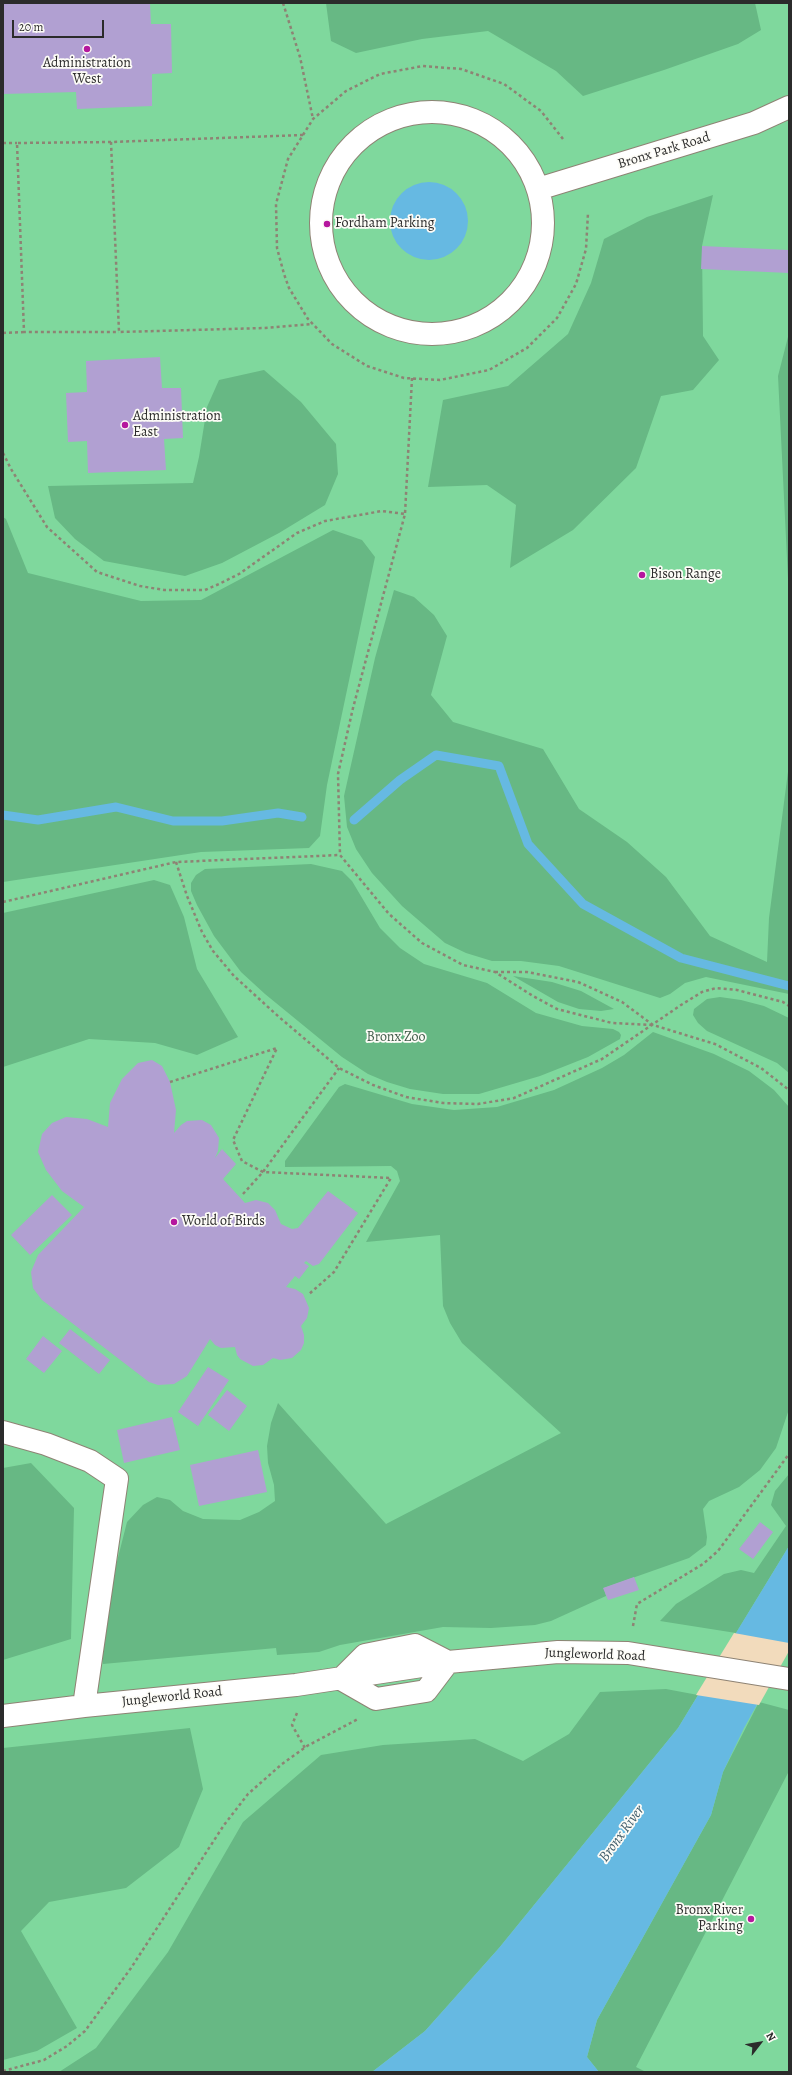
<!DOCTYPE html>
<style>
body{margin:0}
#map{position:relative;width:792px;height:2075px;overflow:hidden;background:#f2dbbc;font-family:Alegreya,serif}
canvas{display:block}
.frame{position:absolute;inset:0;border:4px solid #2b2b2b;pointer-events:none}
.north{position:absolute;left:740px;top:2023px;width:40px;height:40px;-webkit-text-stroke:3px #fdfcf7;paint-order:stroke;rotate:59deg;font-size:11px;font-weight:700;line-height:16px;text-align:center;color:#2b2b2b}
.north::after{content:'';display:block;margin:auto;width:14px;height:18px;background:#2b2b2b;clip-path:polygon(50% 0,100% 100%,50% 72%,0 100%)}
.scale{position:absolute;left:12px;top:20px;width:92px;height:18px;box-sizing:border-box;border:2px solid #2b2b2b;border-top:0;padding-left:5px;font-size:12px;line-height:14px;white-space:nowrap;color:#2b2b2b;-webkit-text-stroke:3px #fdfcf7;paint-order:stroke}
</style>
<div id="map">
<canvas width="792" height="2075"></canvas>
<div class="frame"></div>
<div class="north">N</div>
<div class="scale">20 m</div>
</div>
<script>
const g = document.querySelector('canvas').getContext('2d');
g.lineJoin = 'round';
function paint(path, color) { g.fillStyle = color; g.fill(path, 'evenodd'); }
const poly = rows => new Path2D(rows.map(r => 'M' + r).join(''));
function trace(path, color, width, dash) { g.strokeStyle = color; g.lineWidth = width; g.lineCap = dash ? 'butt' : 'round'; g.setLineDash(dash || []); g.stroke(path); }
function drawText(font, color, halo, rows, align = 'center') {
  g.font = font + ' Alegreya,serif'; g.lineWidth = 3.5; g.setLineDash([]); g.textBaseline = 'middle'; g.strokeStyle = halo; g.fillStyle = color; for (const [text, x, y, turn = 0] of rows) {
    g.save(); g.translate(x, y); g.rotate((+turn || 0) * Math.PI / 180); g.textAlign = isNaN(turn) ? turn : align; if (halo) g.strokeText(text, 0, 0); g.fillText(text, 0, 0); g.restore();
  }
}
const green = poly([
 [3,3,789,3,789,2072,3,2072]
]);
const forest = poly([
 [326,3,755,3,761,30,738,44,664,70,583,96,556,71,488,31,422,39,356,53,331,41],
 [713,195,702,246,703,336,719,360,693,390,661,396,636,468,573,530,510,568,516,505,487,485,428,487,443,400,508,386,568,334,591,283,604,239,647,217],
 [789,333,789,599,778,376],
 [264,370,301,402,336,444,338,474,325,505,279,533,222,563,185,576,104,561,75,539,55,518,48,486,193,483,199,457,207,407,219,380],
 [3,517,6,519,28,573,141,601,201,600,333,530,362,540,375,557,327,785,320,836,309,848,201,852,3,882],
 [394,590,414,597,434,615,447,636,431,695,453,722,543,749,579,809,627,842,666,877,710,936,767,962,769,918,789,764,789,994,706,977,685,983,670,994,660,998,559,966,521,961,492,961,466,953,445,943,402,906,372,873,356,849,347,827,344,796,375,658],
 [311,864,342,871,352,881,380,928,400,948,424,964,487,983,536,1013,582,1026,613,1029,619,1032,621,1035,620,1039,588,1057,540,1076,479,1094,443,1094,410,1089,387,1082,368,1074,342,1057,265,994,241,972,214,936,197,905,191,891,191,883,196,875,205,869],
 [154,880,170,885,184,917,197,969,238,1037,197,1055,155,1043,89,1039,3,1067,3,913],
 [513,976,552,982,581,991,614,1009,601,1011,579,1009,558,1002],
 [720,997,741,1000,764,1006,789,1018,789,1073,777,1063,707,1031,698,1023,693,1015,694,1009,707,999],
 [653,1032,714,1054,749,1071,774,1090,789,1107,789,1409,776,1448,760,1470,739,1487,709,1501,703,1509,707,1537,706,1545,689,1558,604,1588,606,1596,551,1621,535,1625,491,1628,443,1627,340,1645,319,1652,277,1655,276,1648,103,1664,101,1647,108,1597,127,1522,143,1505,157,1497,170,1500,183,1511,203,1519,240,1520,259,1512,275,1501,274,1485,268,1463,267,1446,271,1423,278,1403,386,1524,561,1433,462,1343,450,1323,443,1306,440,1235,366,1242,400,1181,397,1171,391,1166,285,1167,285,1161,339,1087,345,1084,412,1104,454,1110,497,1107,554,1090,602,1068,624,1055],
 [31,1463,74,1508,71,1639,3,1660,3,1468],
 [789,1474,789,1546,736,1633,660,1621,676,1604,724,1574,741,1570,754,1573,786,1526,771,1505,775,1491],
 [666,1689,698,1695,678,1728,499,1948,425,2031,372,2072,59,2072,96,2048,168,1952,243,1822,321,1755,383,1745,475,1739,523,1761,569,1734,600,1692],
 [759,1702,789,1710,789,1771,636,2067,646,2072,599,2072,587,2057,597,2020,711,1815,723,1772],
 [190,1728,203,1789,179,1847,126,1888,49,1902,21,1931,77,2028,37,2051,3,2060,3,1748]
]);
const water = poly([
 '390 221a39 39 0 1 1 78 0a39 39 0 1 1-78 0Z',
 [789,1546,789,1647,744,1728,723,1772,711,1815,597,2020,587,2057,599,2072,372,2072,425,2031,499,1948,678,1728]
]);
const pier = poly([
 [734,1633,789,1643,789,1651,759,1705,696,1695]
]);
const stream = poly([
 [3,815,38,820,116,807,173,821,222,821,278,813,302,817],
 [354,820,400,780,436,755,499,766,528,844,583,904,681,958,789,986]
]);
const building = poly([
 [3,3,150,3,151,24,171,24,172,73,152,74,152,106,77,109,76,92,3,94],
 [702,246,789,250,789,273,701,269],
 [160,357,162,388,181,388,183,438,164,439,166,470,88,473,87,441,68,442,66,393,87,392,86,361],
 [152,1060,162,1066,170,1082,176,1110,174,1133,181,1125,187,1121,202,1120,211,1125,219,1138,218,1151,215,1158,222,1149,236,1164,223,1179,245,1203,256,1200,268,1203,275,1210,281,1224,292,1229,298,1228,328,1191,358,1213,319,1264,313,1266,306,1261,304,1263,309,1266,299,1279,295,1276,286,1287,295,1289,303,1294,309,1308,307,1318,301,1326,304,1335,304,1343,301,1350,292,1358,280,1360,273,1358,263,1365,253,1366,240,1359,237,1355,235,1347,221,1348,215,1345,210,1339,187,1376,174,1384,158,1385,149,1382,42,1300,33,1288,31,1272,38,1255,84,1207,62,1191,46,1170,38,1152,42,1134,52,1123,66,1117,87,1119,108,1127,110,1103,122,1079,138,1063],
 [52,1195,72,1215,30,1255,11,1235],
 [70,1329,110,1360,99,1374,59,1343],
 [43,1336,62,1351,44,1373,26,1359],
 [208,1367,229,1380,198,1426,178,1412],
 [227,1390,247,1406,229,1431,208,1415],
 [172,1417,180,1450,124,1463,117,1430],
 [258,1450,267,1492,199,1506,190,1465],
 [760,1522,773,1532,753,1559,739,1549],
 [634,1577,639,1590,608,1600,603,1588]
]);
const path = poly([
 [283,3,300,57,313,119],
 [303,135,111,142,119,332,265,328,312,324],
 [563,139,541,111,504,84,461,69,423,66,380,74,346,91,313,119,288,159,276,204,277,248,284,274,289,288,308,319,332,344,367,366,404,378,440,380,489,370,527,348,557,318,576,284,586,249,588,213],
 [111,142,17,143,24,332,119,332],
 [3,143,17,143],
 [3,333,24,332],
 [412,378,405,514,353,708,338,774,340,855,389,914,422,943,463,965,495,972,533,996,557,1009,612,1023,653,1025],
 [3,453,11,469,47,527,97,572,140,586,164,590,205,590,219,584,239,574,297,533,325,521,382,511,405,514],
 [176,862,187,896,202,932,213,951,234,976,279,1017,339,1068,373,1085,406,1097,443,1103,478,1104,514,1098,602,1059,681,1005,702,992,716,988,737,990,783,1002,789,1006],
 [3,902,176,862,340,855],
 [495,972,527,972,578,982,622,1002,653,1025,715,1044,761,1068,789,1090],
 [170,1082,277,1048,233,1140,242,1161,263,1172,391,1178,334,1272,308,1295],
 [243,1194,263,1172,339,1068],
 [633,1626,637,1604,703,1564,718,1551,789,1454],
 [297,1713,292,1725,305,1748],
 [3,2071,44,2060,67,2046,85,2031,131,1968,224,1825,248,1794,282,1764,307,1746,358,1719]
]);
const minor = poly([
 '321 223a111 111 0 1 1 222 0a111 111 0 1 1-222 0Z',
 [538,189,754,123,789,107],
 [3,1432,46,1444,90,1461,117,1479,84,1706],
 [341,1679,376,1699,426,1691,448,1662],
 [341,1679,365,1655,415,1645,448,1662],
 [3,1716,84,1706,296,1685,448,1662,558,1652,628,1653,789,1679]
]);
const markers = [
 [87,49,4,"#b5179e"],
 [327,224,4,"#b5179e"],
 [125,425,4,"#b5179e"],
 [642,575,4,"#b5179e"],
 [174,1222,4,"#b5179e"],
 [751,1919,4,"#b5179e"]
];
const poiNames = [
 ["Administration",87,64,"center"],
 ["West",87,80,"center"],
 ["Fordham Parking",335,224],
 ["Administration",133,417],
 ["East",133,433],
 ["Bison Range",650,575],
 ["World of Birds",182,1222],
 ["Bronx River",743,1911,"right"],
 ["Parking",743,1927,"right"]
];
const streetNames = [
 ["Bronx Park Road",664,151,-17],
 ["Jungleworld Road",595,1655,2],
 ["Jungleworld Road",172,1697,-6]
];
const parkNames = [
 ["Bronx Zoo",396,1038]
];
const waterNames = [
 ["Bronx River",622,1834,-54]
];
paint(green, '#7fd89d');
paint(forest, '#67b884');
paint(water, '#66b9e2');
paint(pier, '#f2dbbc');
trace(stream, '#66b9e2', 9);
paint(building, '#b1a0d2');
trace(minor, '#8e8374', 24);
trace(path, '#8e8374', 2.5, [3, 3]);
trace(minor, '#fff', 22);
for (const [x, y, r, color] of markers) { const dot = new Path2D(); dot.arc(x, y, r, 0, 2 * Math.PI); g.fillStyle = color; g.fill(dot); trace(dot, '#fdfcf7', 1.5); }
drawText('14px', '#2b2b2b', '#fdfcf7', poiNames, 'left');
drawText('14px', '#2b2b2b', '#fdfcf7', streetNames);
drawText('14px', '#445f4d', '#fdfcf7', parkNames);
drawText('italic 15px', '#405d6b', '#fdfcf7', waterNames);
</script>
